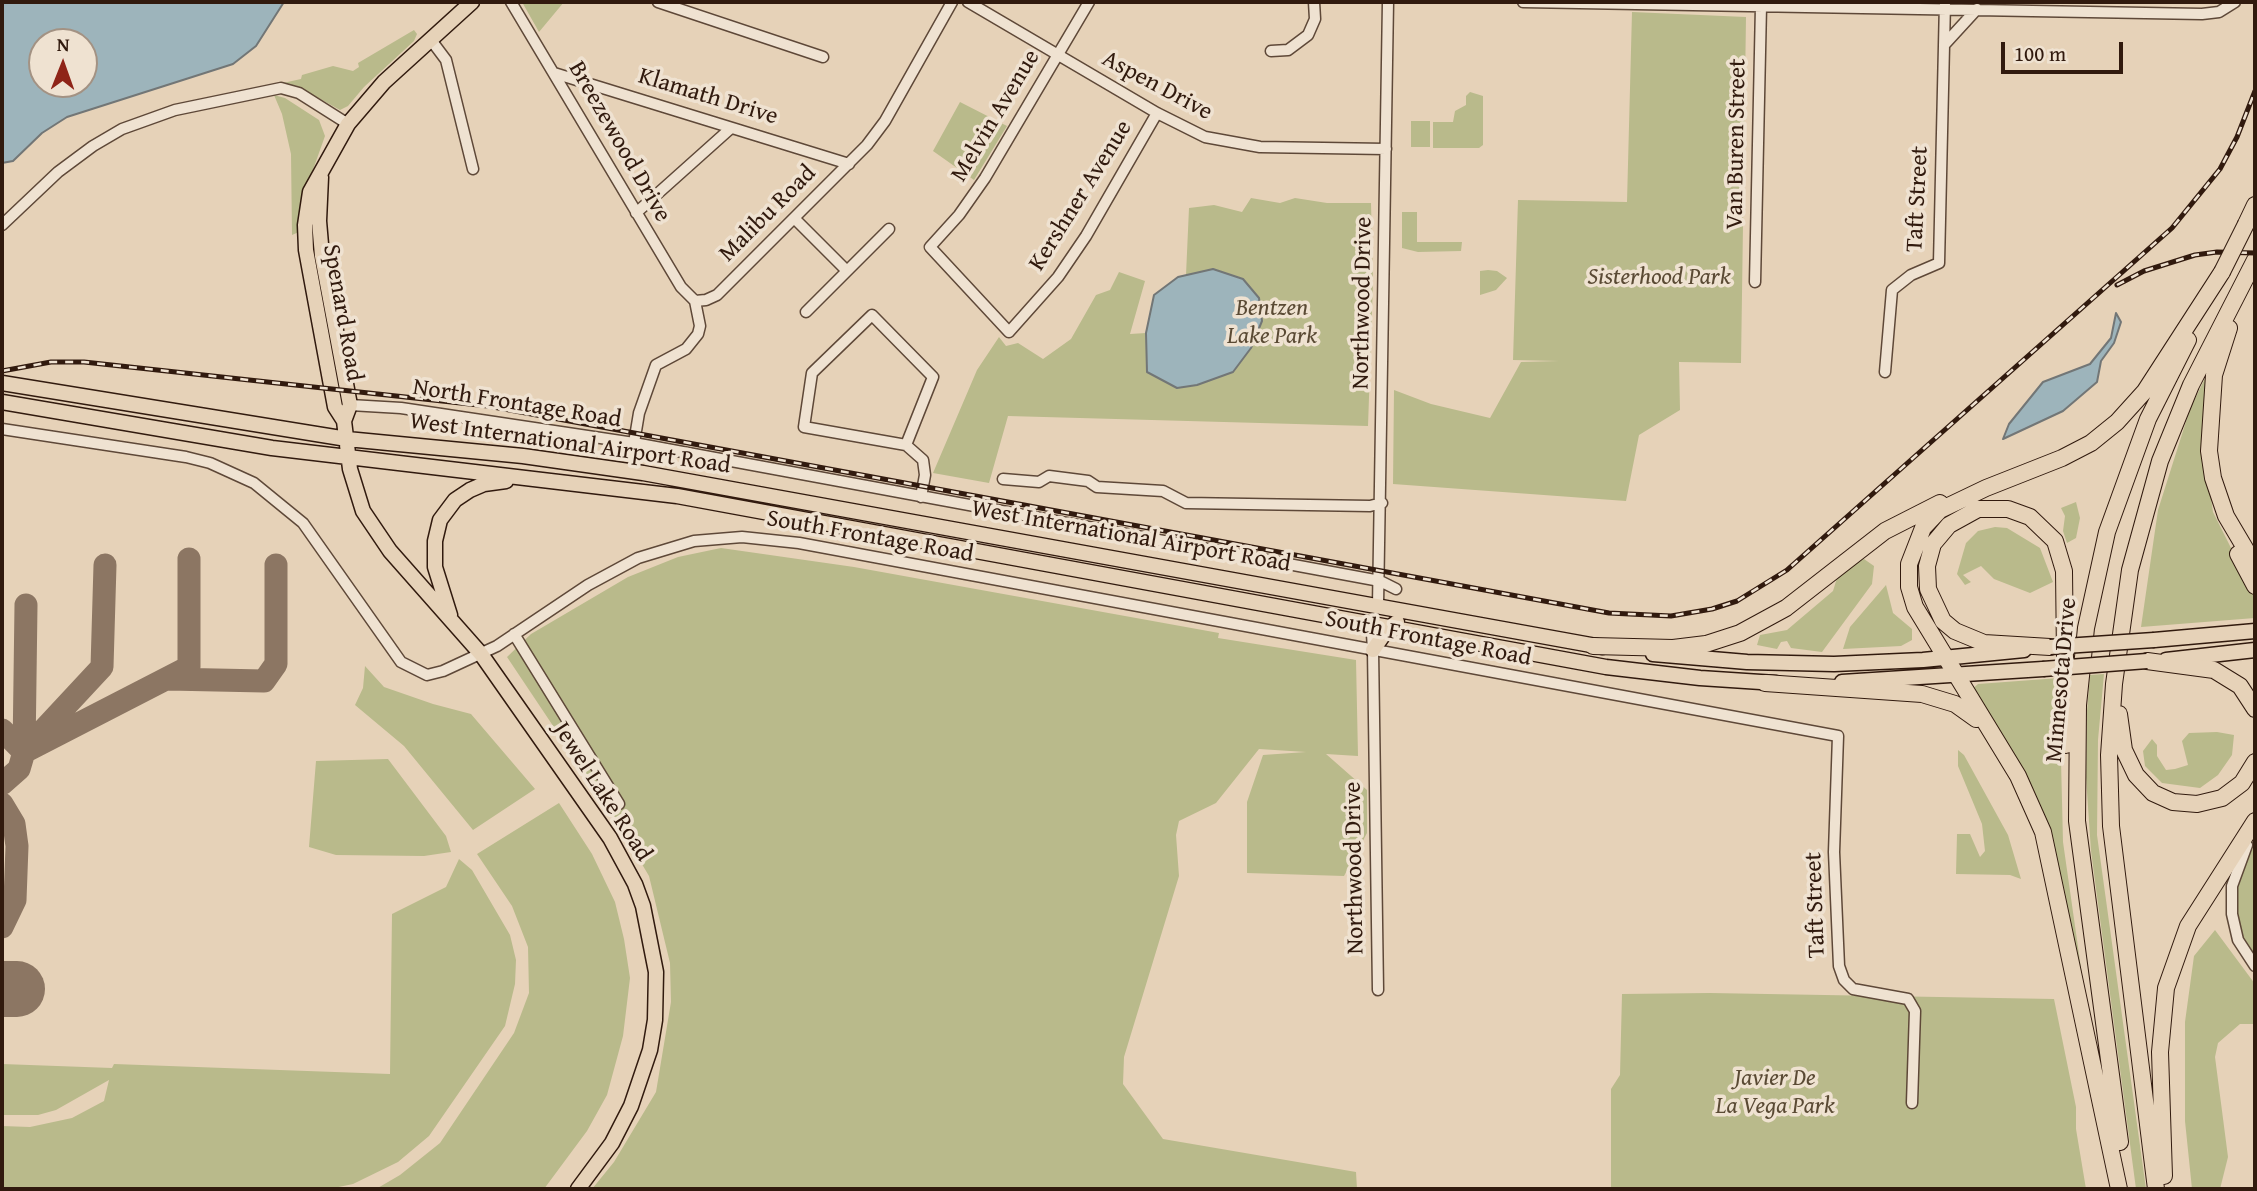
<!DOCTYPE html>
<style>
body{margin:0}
#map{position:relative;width:2257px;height:1191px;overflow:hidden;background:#e6d2b8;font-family:"Gentium Book Plus",serif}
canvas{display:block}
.frame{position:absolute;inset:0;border:4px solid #311a0e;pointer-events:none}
.north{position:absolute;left:28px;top:28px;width:70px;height:70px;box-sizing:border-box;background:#efe2d1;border:2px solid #a39283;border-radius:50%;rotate:1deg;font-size:19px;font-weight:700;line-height:28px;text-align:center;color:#311a0e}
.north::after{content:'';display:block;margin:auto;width:24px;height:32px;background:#8f2418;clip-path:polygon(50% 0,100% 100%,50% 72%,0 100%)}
.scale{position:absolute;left:2001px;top:42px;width:122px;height:32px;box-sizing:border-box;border:4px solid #311a0e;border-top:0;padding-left:9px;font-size:21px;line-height:24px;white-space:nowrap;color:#311a0e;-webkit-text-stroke:5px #efe2d1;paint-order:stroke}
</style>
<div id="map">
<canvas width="2257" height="1191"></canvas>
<div class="frame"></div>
<div class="north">N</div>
<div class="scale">100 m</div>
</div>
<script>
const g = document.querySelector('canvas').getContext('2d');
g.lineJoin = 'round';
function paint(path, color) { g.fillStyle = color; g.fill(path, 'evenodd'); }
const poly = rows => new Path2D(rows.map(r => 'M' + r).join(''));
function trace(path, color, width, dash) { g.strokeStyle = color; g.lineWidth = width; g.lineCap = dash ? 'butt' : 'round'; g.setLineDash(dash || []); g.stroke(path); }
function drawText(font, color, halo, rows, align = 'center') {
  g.font = font + ' "Gentium Book Plus",serif'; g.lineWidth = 7; g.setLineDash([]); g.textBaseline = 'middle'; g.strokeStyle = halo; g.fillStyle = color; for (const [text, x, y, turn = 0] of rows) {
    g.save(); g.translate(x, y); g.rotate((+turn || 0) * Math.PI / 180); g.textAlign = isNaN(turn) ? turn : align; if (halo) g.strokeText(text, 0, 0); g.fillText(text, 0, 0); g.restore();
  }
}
const green = poly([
 [522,2,564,2,539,32],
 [1632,12,1746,17,1741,363,1679,362,1680,410,1639,435,1626,501,1393,484,1394,390,1431,404,1490,418,1521,362,1559,361,1513,360,1518,200,1627,202],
 [414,30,417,34,414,41,364,87,348,106,340,110,297,86,283,83,301,79,302,75,333,66,353,71,359,67,358,63],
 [1470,92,1483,96,1483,145,1479,148,1433,148,1433,122,1453,122,1455,111,1466,105,1466,96],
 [274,95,285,98,319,120,325,136,304,195,299,232,292,235,291,154,282,114],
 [960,102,1007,126,974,180,933,151],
 [1411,121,1430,121,1430,147,1411,147],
 [1251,198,1280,203,1295,198,1327,203,1371,203,1373,282,1368,426,1008,416,989,483,933,473,977,370,999,337,1006,346,1018,343,1043,359,1071,339,1096,295,1110,290,1119,272,1145,281,1130,334,1146,333,1154,295,1186,275,1189,208,1214,205,1242,212],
 [1402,212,1417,212,1417,242,1462,242,1461,251,1418,252,1402,248],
 [1488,270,1497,271,1507,278,1496,290,1480,295,1480,271],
 [2211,366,2207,472,2213,512,2255,596,2255,618,2141,627,2158,510,2190,409],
 [2076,502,2080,518,2076,538,2067,543,2063,531,2065,516,2061,508],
 [1995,527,2007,528,2040,548,2053,582,2030,593,1994,579,1981,566,1963,575,1971,582,1965,585,1957,574,1966,543,1978,531],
 [721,548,854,567,1219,633,1218,638,1356,660,1358,756,1326,754,1367,790,1367,833,1344,876,1247,873,1247,802,1263,755,1306,752,1259,749,1216,803,1179,821,1176,835,1179,876,1124,1057,1123,1084,1163,1139,1356,1172,1357,1189,592,1189,614,1162,656,1092,671,1002,670,963,649,876,614,817,507,657,531,634,628,577,678,557],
 [1864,559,1874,566,1872,584,1822,652,1791,648,1787,641,1781,642,1777,649,1757,645,1760,635,1787,630,1833,591,1837,578,1853,564],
 [1886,585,1893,613,1912,629,1912,640,1901,646,1843,649,1850,627],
 [365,666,384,687,433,704,471,714,535,789,473,830,404,746,355,705,363,688],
 [2104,674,2098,740,2097,835,2146,1189,2136,1189,2091,851,2086,777,2087,711,2090,675],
 [2059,678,2063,842,2090,1031,2049,842,1970,691,1978,684],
 [2217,732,2234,735,2232,755,2218,775,2200,788,2162,783,2145,766,2143,751,2152,739,2157,745,2157,756,2166,770,2175,769,2188,765,2182,741,2189,733],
 [1958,750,1964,755,2008,835,2021,879,2010,875,1956,874,1957,834,1970,834,1980,857,1985,851,1982,824,1958,766],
 [388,759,446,836,451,852,424,856,336,855,309,847,316,761],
 [559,803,592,854,615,902,624,939,630,978,623,1036,607,1095,587,1131,544,1189,376,1189,400,1175,440,1143,514,1033,529,993,528,947,512,906,477,854],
 [2255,845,2255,957,2244,940,2238,918,2236,879],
 [459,859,472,870,510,935,516,960,515,984,505,1026,429,1136,398,1162,353,1184,329,1189,2,1187,2,1126,30,1127,72,1118,104,1101,109,1080,56,1110,38,1115,2,1115,2,1064,112,1068,114,1064,390,1074,392,914,446,887],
 [2215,930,2255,984,2255,1024,2240,1024,2218,1043,2215,1057,2228,1157,2220,1189,2192,1189,2185,1121,2185,1022,2194,956],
 [1710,993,2054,999,2076,1107,2076,1129,2086,1189,1611,1189,1611,1089,1620,1075,1622,994]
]);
const water = poly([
 [2,2,284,2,256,46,233,64,67,117,42,133,13,161,2,163,2,2],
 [42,42,84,42,84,84,42,84,42,42],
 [1213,269,1243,279,1259,298,1262,321,1251,348,1233,372,1197,385,1177,388,1147,372,1146,333,1154,295,1178,277,1213,269],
 [2116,313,2121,322,2114,343,2101,361,2097,382,2063,411,2003,439,2009,424,2043,382,2090,364,2111,338,2116,313]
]);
const taxiway = poly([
 [168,679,264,681,276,664,276,565],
 [2,730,24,752],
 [35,739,102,667,105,565],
 [24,752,189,667,189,559],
 [2,784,19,769,24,752,26,605],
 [2,804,14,824,17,846,15,900,2,927]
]);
const runway = poly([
 [2,989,17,989]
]);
const minor = poly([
 [511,2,681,287,695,301],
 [658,2,823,57],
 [968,2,1157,113,1205,137,1260,147,1386,149],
 [1089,2,985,178,959,215,930,247,1009,332,1058,277,1086,236,1157,113],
 [1523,2,2202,14,2219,12,2235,2],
 [431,40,446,60,473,169],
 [1944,45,1977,9],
 [1271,51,1288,50,1308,35,1315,19,1314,2],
 [554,73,849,164],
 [636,213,731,128],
 [794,218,846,270],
 [2,225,58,172,93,146,122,129,175,110,281,88,299,93,348,124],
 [1755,282,1761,6],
 [695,301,706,300,717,295,867,145,885,121,952,2],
 [806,312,889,229],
 [1885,372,1892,290,1911,275,1939,263,1945,2],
 [350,405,401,408,634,443,1380,581,1396,589],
 [2,429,186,457,210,463,254,483,303,523,401,662,427,675,443,671,497,646,588,585,638,558,694,541,742,537,799,543,1838,736,1834,852,1839,966,1844,980,1853,989,1908,999,1915,1011,1912,1103],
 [634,443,639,413,656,365,686,349,698,334,700,326,695,301],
 [906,445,933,377,872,315,812,373,804,427,906,445,923,460,925,475,921,497],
 [1003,479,1039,482,1049,476,1088,481,1097,487,1163,491,1186,503,1370,506,1382,503],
 [1378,605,1388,2],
 [1365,622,1372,634,1373,650,1378,990],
 [514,634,619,804],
 [2247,845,2232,886,2232,914,2238,940,2255,966]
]);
const major = poly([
 [472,2,384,82,348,124,310,192,305,225,306,250,335,407,344,421,350,469,363,511,390,551,481,654,610,838,635,884,643,906,656,972,655,1020,650,1050,631,1106,612,1143,578,1189],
 [321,177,319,221,322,256,350,405,344,421],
 [2,383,347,439,523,456,643,473,1602,647],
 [2,402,272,448,677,496,1606,667,1700,678,1776,683],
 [450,615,435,567,435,541,440,520,455,500,470,490,484,484,506,481],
 [2154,640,2255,631],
 [1373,650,1387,630,1397,622],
 [1653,654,1747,662,1834,664,1923,660,2024,650],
 [2166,660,2255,650],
 [1842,682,2043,669]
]);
const highway = poly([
 [2246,224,2255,205],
 [2229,328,2214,375,2209,451,2213,478,2226,516,2255,565],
 [2238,554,2255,586],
 [1593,646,1673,648,1706,644,1740,633,1786,608,1885,531,1940,503],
 [2050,647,1984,643,1955,631,1943,621,1928,589,1927,566,1933,544,1949,525,1978,509,2008,509,2030,517,2055,541,2064,571,2066,745],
 [2147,661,2214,670,2240,686,2255,709],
 [1765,683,1922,694,1955,704,1976,719],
 [2119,714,2124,750,2136,775,2153,793,2173,802,2197,804,2222,798,2242,783,2255,762],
 [2120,1142,2077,821,2078,705,2086,628,2107,532,2148,419,2188,340],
 [2164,1176,2160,1052,2166,988,2188,926,2255,821],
 [2119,1189,2043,832,2018,776,1915,607,1909,587,1909,564,1923,528,1940,510,1986,488,2062,458,2091,443,2117,422,2145,391,2222,272],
 [2156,1189,2111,826,2109,755,2114,684,2130,570,2160,461,2191,385,2255,260]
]);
const rail = poly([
 [2117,285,2144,271,2195,255,2217,252,2255,253],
 [2,371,51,362,84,362,488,406,1609,613,1671,616,1712,609,1737,601,1787,570,2172,228,2220,169,2237,137,2255,91]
]);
const majorBridge = poly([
 [2050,647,2154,640],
 [2043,669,2147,661]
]);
const highwayBridge = poly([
 [2222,272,2246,224]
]);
const streetNames = [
 ["Aspen Drive",1157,86,28],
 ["Klamath Drive",708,97,17],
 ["Melvin Avenue",996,116,-59],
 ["Breezewood Drive",619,142,60],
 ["Van Buren Street",1737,144,-89],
 ["Kershner Avenue",1081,196,-58],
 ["Taft Street",1918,199,-87],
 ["Malibu Road",768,214,-45],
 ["Northwood Drive",1363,303,-89],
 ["Spenard Road",342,313,80],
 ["North Frontage Road",517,404,9],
 ["West International Airport Road",570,444,8],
 ["South Frontage Road",870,537,10],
 ["West International Airport Road",1131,537,10],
 ["South Frontage Road",1428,639,11],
 ["Minnesota Drive",2062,680,-85],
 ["Jewel Lake Road",602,792,57],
 ["Northwood Drive",1355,868,-91],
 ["Taft Street",1816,905,-92]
];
const parkNames = [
 ["Sisterhood Park",1659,278],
 ["Bentzen",1272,309],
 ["Lake Park",1272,337],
 ["Javier De",1775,1079],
 ["La Vega Park",1775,1107]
];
paint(green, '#b9ba8b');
paint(water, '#9db4bb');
trace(water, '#727676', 2);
trace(taxiway, '#8c7663', 23);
trace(runway, '#8c7663', 56);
trace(minor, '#5e4838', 13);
trace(major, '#311a0e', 17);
trace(highway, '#311a0e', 18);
trace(minor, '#efe2d1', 10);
trace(major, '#e6d2b8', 14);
trace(highway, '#e6d2b8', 16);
trace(rail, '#311a0e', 5);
trace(rail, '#efe2d1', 2.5, [8]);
trace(majorBridge, '#311a0e', 17, []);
trace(highwayBridge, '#311a0e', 18, []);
trace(majorBridge, '#e6d2b8', 14);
trace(highwayBridge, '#e6d2b8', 16);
drawText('24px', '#311a0e', '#efe2d1', streetNames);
drawText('italic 24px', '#5a4a34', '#efe2d1', parkNames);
</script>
